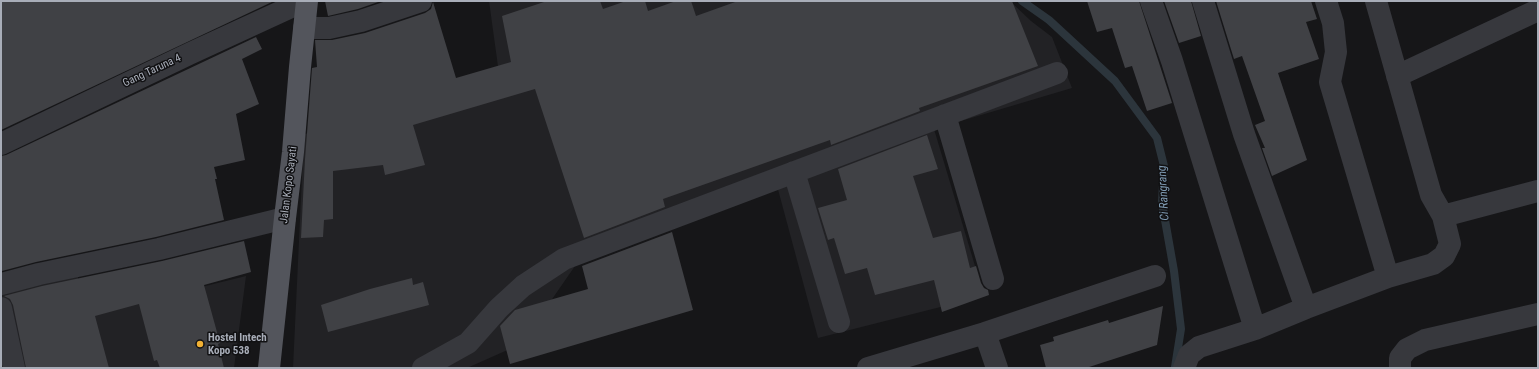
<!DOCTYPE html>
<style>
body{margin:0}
#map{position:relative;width:1539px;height:369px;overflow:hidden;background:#161618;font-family:"Roboto Condensed",sans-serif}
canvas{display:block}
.frame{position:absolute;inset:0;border:2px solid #a8adb8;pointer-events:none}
</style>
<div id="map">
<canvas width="1539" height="369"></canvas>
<div class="frame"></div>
</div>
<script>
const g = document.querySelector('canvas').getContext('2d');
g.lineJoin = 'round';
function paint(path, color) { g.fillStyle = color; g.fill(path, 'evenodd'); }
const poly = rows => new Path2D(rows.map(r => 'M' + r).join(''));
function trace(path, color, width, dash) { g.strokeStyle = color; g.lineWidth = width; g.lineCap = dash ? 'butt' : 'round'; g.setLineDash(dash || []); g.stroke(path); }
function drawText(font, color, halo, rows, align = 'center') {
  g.font = font + ' "Roboto Condensed",sans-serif'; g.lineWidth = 3; g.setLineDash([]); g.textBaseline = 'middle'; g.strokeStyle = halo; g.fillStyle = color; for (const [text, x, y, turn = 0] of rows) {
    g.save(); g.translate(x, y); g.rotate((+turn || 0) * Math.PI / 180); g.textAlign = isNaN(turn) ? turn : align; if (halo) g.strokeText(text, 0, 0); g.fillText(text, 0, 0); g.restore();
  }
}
const built = poly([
 [489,1,1010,1,1031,21,1052,37,1072,88,934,129,984,296,818,338,776,182,584,253,521,344,467,368,293,368,304,134,427,112,500,81],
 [76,264,84,316,246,276,234,368,19,368,1,292]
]);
const stream = poly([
 [1022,1,1049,20,1115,81,1157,138,1164,166,1162,203,1174,271,1181,329,1175,367]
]);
const building = poly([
 [1,1,274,1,1,130],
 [325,1,381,1,358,9,328,16],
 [547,1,600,1,603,9,626,1,645,1,648,11,676,1,691,1,696,16,738,1,1012,1,1038,66,919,108,920,111,831,145,830,140,663,199,665,207,584,238,535,89,413,125,425,165,385,175,383,165,333,171,333,219,324,220,323,237,301,238,305,159,312,68,317,67,315,40,332,40,365,33,425,13,431,9,433,2,456,78,511,62,502,16],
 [1087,1,1139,1,1172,103,1147,111,1132,66,1125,68,1112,28,1097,32],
 [1164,1,1191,1,1201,36,1179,43],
 [1216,1,1311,1,1317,19,1306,22,1319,59,1278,73,1307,160,1272,176,1262,148,1265,148,1255,125,1265,121,1242,56,1234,59],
 [256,37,262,49,242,59,259,104,236,114,245,160,214,167,217,179,215,179,224,220,156,237,36,262,2,271,1,156,6,155],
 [927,135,938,169,913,176,933,238,961,231,970,268,976,266,981,283,984,288,988,290,989,295,942,312,934,280,875,295,867,268,845,274,834,238,828,240,818,208,847,200,838,169],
 [672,232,693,310,510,364,500,326,515,310,588,289,582,266],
 [244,241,251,272,204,285,220,343,218,344,224,368,160,368,157,360,154,361,139,304,95,316,109,368,26,368,13,305,10,299,4,296,42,286,162,261],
 [412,278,413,285,423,282,429,305,328,332,321,305,370,289],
 [1163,306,1157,345,1086,368,1046,368,1040,345,1054,341,1053,337,1108,320,1109,323]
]);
const minor = poly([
 [1151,1,1172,61,1255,329],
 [1203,1,1244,134,1306,308],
 [1326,1,1333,23,1336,52,1330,82,1388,277],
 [1376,1,1431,195,1443,216,1538,191],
 [304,28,329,28,361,21,421,1],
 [1397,76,1538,10],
 [945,115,993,279],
 [1,144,191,53,304,1],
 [794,172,839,322],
 [1,284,39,274,159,249,285,218],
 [1,308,14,368],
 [985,333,997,368],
 [423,368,468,343,499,308,523,286,564,259,1057,73],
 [868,368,985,333,1155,276],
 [1184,368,1189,355,1199,347,1255,329,1306,308,1388,277,1433,264,1444,256,1450,244,1443,216],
 [1400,368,1400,358,1407,349,1425,340,1538,314]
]);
const major = poly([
 [269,368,285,218,293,152,300,67,307,1]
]);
const markers = [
 [200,344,4,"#f2b134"]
];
const streetNames = [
 ["Gang Taruna 4",152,71,-25],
 ["Jalan Kopo Sayati",289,185,-83]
];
const poiNames = [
 ["Hostel Intech",208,338],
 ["Kopo 538",208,351]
];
const waterNames = [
 ["Ci Rangrang",1164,193,-93]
];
paint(built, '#222225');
trace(stream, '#2c353c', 8);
paint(building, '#404145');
trace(minor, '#37383d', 22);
trace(major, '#53555c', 22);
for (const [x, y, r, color] of markers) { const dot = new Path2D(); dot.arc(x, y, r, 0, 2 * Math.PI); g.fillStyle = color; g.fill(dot); trace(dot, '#111113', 1.5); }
drawText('11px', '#a8adb8', '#111113', streetNames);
drawText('bold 11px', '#a8adb8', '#111113', poiNames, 'left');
drawText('italic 12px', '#7f9bb3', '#111113', waterNames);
</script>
